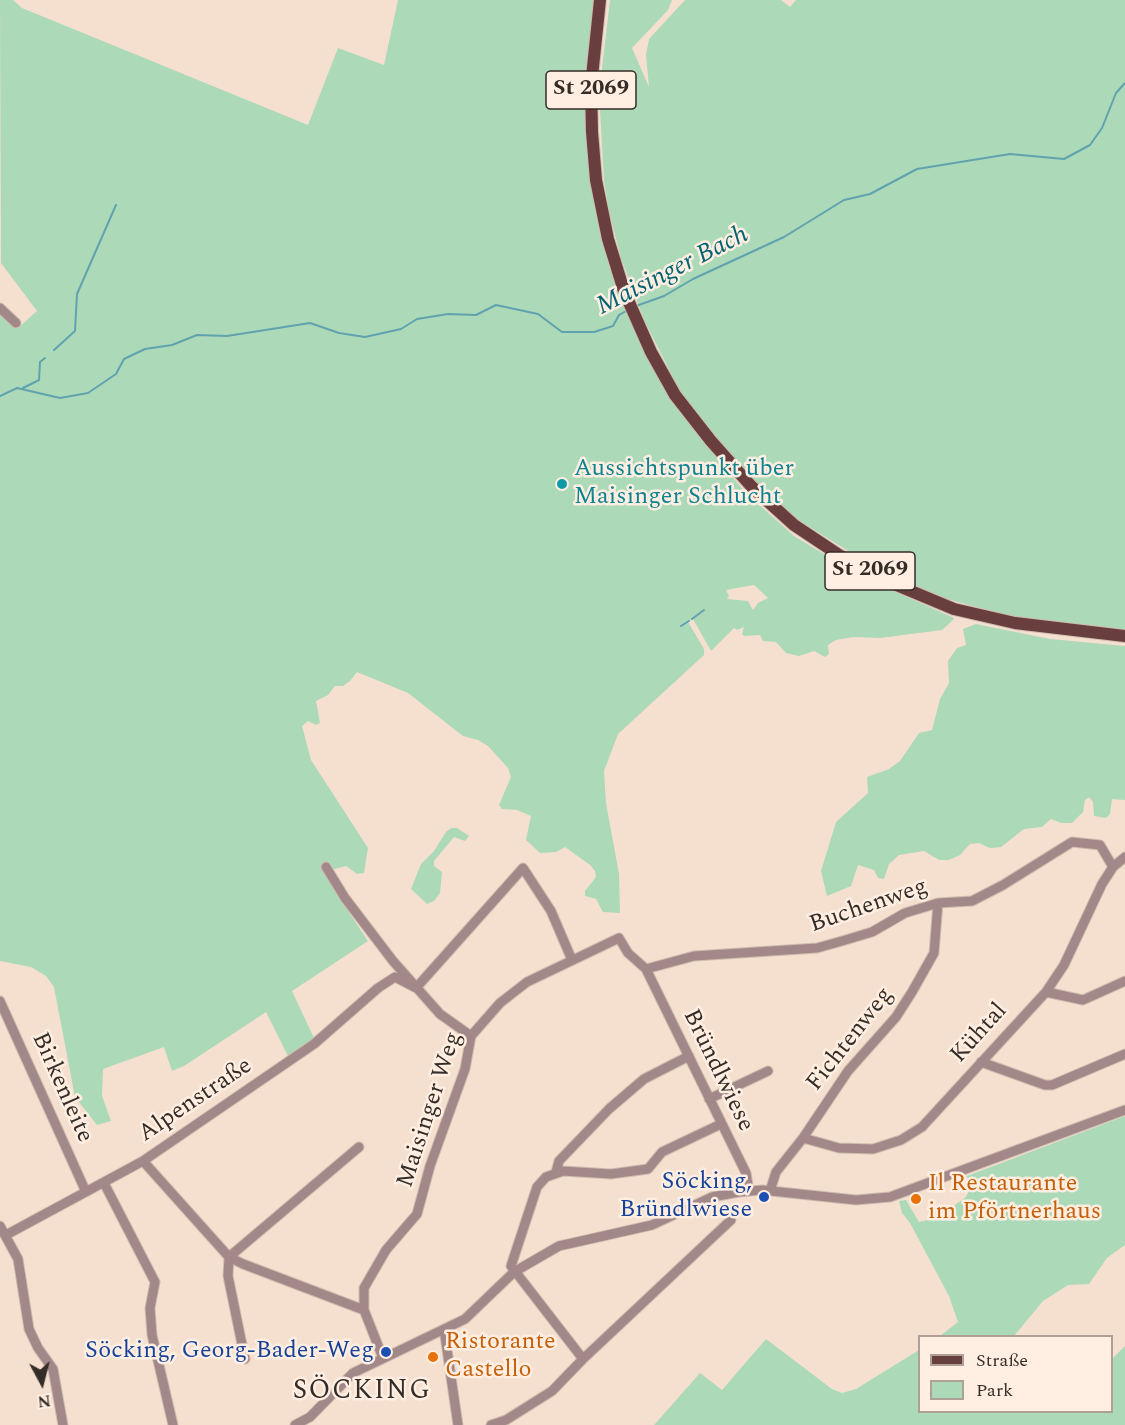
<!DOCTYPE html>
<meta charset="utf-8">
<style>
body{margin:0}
#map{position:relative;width:1125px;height:1425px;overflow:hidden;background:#f5e0d0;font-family:Spectral,serif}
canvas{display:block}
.legend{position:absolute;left:918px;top:1335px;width:195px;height:78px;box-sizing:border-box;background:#ffeee1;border:2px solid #aea096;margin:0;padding:8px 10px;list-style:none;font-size:18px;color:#342c26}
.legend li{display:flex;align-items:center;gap:12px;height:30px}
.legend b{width:30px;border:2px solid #aea096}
.north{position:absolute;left:12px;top:1353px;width:60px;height:60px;-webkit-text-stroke:4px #ffeee1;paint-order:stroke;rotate:173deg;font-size:16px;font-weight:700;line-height:24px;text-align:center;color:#342c26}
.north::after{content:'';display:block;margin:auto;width:21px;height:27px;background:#342c26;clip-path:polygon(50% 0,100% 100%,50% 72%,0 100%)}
</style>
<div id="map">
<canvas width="1125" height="1425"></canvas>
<ul class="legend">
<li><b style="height:8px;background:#683e3f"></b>Straße</li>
<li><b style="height:16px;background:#acd9b8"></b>Park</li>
</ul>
<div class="north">N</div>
</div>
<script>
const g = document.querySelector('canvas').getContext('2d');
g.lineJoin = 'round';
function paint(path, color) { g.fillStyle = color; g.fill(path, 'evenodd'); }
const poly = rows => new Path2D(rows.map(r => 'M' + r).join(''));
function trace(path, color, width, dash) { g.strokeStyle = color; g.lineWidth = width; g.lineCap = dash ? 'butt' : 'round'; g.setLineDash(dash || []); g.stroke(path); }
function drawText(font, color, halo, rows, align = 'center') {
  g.font = font + ' Spectral,serif'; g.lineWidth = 5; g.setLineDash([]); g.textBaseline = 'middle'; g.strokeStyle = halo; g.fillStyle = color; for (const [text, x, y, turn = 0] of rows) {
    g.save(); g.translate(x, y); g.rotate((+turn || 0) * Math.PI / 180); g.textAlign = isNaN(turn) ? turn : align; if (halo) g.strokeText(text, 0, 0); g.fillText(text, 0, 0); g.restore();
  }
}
const green = poly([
 [0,0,13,0,22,8,308,125,338,48,384,65,398,0,596,0,586,79,586,123,591,181,600,233,610,269,651,365,670,397,724,467,746,493,794,536,860,576,954,618,953,620,942,630,880,638,853,637,836,640,828,645,829,654,825,657,814,651,799,656,786,653,776,642,763,641,760,635,744,636,742,634,744,627,737,630,734,628,711,651,693,619,688,622,704,649,704,655,618,734,604,771,606,803,619,874,620,913,603,912,596,899,585,896,585,891,596,877,595,871,590,865,565,847,556,852,540,853,526,840,531,816,517,810,502,809,499,805,511,777,508,768,488,746,478,740,463,736,408,693,357,672,350,681,343,686,335,686,328,695,316,701,320,723,316,725,308,721,302,726,311,760,368,848,364,873,357,874,346,866,331,870,339,897,368,941,292,991,314,1038,288,1056,266,1012,184,1066,172,1071,164,1047,103,1069,102,1096,111,1121,97,1125,75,1097,54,987,46,976,31,967,0,961,0,311,19,327,37,311,1,263],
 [754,585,768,598,758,603,753,610,748,601,727,599,729,596,726,590],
 [610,0,672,0,668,10,632,48,649,87,646,55,649,39,685,0,781,0,790,7,796,0,1125,0,1125,632,1024,620,940,597,890,577,792,516,758,485,716,437,681,393,644,320,621,258,609,211,604,180,599,94],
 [976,624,1050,639,1125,646,1125,800,1112,799,1110,814,1106,818,1094,816,1093,802,1089,797,1085,800,1083,812,1072,823,1061,823,1051,819,1042,827,1024,829,1001,847,990,848,979,843,970,844,960,855,949,860,939,860,924,851,899,855,889,864,884,879,878,878,874,870,858,865,851,886,827,896,821,871,836,822,868,793,867,777,889,769,900,761,919,733,932,730,940,699,949,683,948,661,957,648,966,645,963,629],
 [457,828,469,836,465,841,454,837,434,861,434,866,442,872,440,893,434,901,427,904,411,889,421,864,434,851,446,832,451,828],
 [1125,1116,1125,1245,1107,1258,1089,1284,1068,1285,1043,1301,1014,1336,940,1336,958,1322,949,1296,910,1223,902,1213,899,1201,906,1200,919,1222,937,1218,966,1197,970,1189,967,1176],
 [766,1339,832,1389,842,1393,856,1389,919,1350,920,1412,1112,1412,1112,1359,1125,1346,1125,1425,654,1425,700,1373,722,1390]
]);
const stream = poly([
 [636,306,664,296,693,279,784,237,844,200,870,194,917,169,1010,154,1064,159,1090,145,1102,128,1116,93,1125,83],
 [54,350,75,331,77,294,116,205],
 [23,388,39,380,40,362,45,358],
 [0,396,17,388,60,398,88,393,116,374,124,359,145,349,172,345,197,335,227,336,310,323,339,333,365,337,401,329,417,319,448,314,476,315,496,305,538,314,562,332,594,332,613,326,619,315,628,310],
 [692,619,704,610],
 [681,626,689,621]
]);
const minor = poly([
 [0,308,16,323],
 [326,867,345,898,393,961,440,1014,471,1036],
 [646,969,694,956,817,948,842,941,872,932,905,913,938,903,972,901,1003,885,1072,842,1100,845,1113,867],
 [1046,992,1083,1000,1125,981],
 [0,1001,86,1192],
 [981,1062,1045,1085,1052,1085,1125,1054],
 [709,1099,768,1071],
 [721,1124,662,1152,648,1169,611,1174,563,1171,546,1177,537,1187,511,1266,583,1359,731,1220],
 [803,1138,839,1148,873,1149,901,1140,922,1127,1046,992,1064,965,1102,884,1113,867,1125,857],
 [143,1161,229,1257,243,1264,364,1310],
 [556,1172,559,1161,609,1109,644,1079,689,1056],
 [104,1183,155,1282,150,1308,152,1335,173,1425],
 [770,1191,776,1172,803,1138,848,1071,896,1017,912,992,934,953,938,903],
 [0,1226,18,1259,29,1329,38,1348,53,1369,63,1425],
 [6,1235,143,1161,314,1044,378,988,395,977,416,988,523,868,551,911,572,960],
 [444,1329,458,1425],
 [383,1358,364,1310,364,1288,386,1250,417,1214,430,1166,465,1069,471,1036,500,1003,527,982,619,938,628,953,646,969,746,1173,749,1191],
 [245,1359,228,1276,229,1257,359,1147],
 [295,1425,310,1417,353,1373,465,1319,514,1272,559,1246,652,1225,712,1197,739,1192,762,1190,856,1200,890,1197,1125,1110],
 [491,1425,506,1420,552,1391,583,1359]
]);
const major = poly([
 [600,0,591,86,592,132,596,180,608,239,624,291,651,352,675,395,711,441,752,487,794,525,839,555,894,584,954,609,1015,623,1125,636]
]);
const markers = [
 [562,484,6,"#0f9aa8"],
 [764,1197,6,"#1a4fb4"],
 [916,1199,6,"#e8710a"],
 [386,1352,6,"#1a4fb4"],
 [433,1357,6,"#e8710a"]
];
const shields = [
 [591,90,90],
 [870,571,90]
];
const shieldNames = [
 ["St 2069",591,90],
 ["St 2069",870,571]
];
const cultureNames = [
 ["Aussichtspunkt über",574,470],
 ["Maisinger Schlucht",574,498]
];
const streetNames = [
 ["Buchenweg",869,907,-19],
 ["Kühtal",980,1034,-48],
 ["Fichtenweg",851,1040,-52],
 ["Bründlwiese",717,1071,64],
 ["Birkenleite",61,1088,66],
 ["Alpenstraße",196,1101,-34],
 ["Maisinger Weg",431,1110,-72]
];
const transitNames = [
 ["Söcking,",752,1183],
 ["Bründlwiese",752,1211],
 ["Söcking, Georg-Bader-Weg",374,1352]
];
const foodNames = [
 ["Il Restaurante",928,1185],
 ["im Pförtnerhaus",928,1213],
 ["Ristorante",445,1343],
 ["Castello",445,1371]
];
const waterNames = [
 ["Maisinger Bach",673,272,-27]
];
const quarterNames = [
 ["SÖCKING",362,1393]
];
paint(green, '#acd9b8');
trace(stream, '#60a3af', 2);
trace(minor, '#cebcae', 11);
trace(major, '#cebcae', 14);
trace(minor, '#a28888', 9);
trace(major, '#683e3f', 12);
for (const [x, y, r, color] of markers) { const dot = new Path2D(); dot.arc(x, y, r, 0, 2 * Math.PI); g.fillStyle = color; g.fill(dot); trace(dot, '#ffeee1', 2); }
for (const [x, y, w] of shields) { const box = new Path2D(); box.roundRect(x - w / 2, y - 19, w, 38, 4.5); g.fillStyle = '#ffeee1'; g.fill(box); trace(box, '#342c26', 1.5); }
drawText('bold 22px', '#342c26', null, shieldNames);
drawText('24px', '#0d838f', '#ffeee1', cultureNames, 'left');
drawText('24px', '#342c26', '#ffeee1', streetNames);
drawText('24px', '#164399', '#ffeee1', transitNames, 'right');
drawText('24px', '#c56008', '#ffeee1', foodNames, 'left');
drawText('italic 26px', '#006370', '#ffeee1', waterNames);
g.letterSpacing = '1.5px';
drawText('27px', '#342c26', '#ffeee1', quarterNames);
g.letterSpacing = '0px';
</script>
